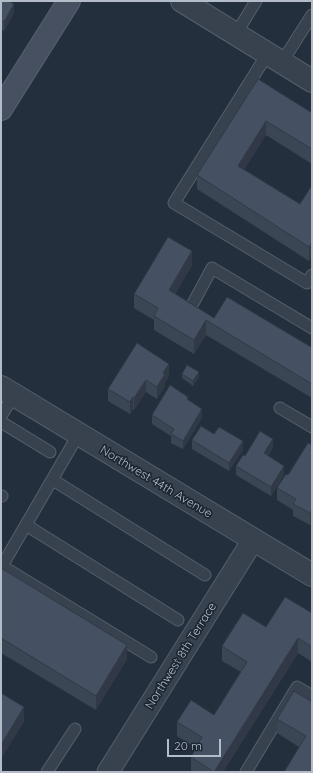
<!DOCTYPE html>
<style>
body{margin:0}
#map{position:relative;width:313px;height:773px;overflow:hidden;background:#242f3e;font-family:Quicksand,sans-serif}
canvas{display:block}
.frame{position:absolute;inset:0;border:2px solid #b4bcc9;pointer-events:none}
.scale{position:absolute;left:167px;top:739px;width:54px;height:18px;box-sizing:border-box;border:2px solid #b4bcc9;border-top:0;padding-left:5px;font-size:12px;line-height:14px;white-space:nowrap;color:#b4bcc9;-webkit-text-stroke:3px #1d2633;paint-order:stroke}
</style>
<div id="map">
<canvas width="313" height="773"></canvas>
<div class="frame"></div>
<div class="scale">20 m</div>
</div>
<script>
const g = document.querySelector('canvas').getContext('2d');
g.lineJoin = 'round';
const poly = rows => new Path2D(rows.map(r => 'M' + r).join(''));
function trace(path, color, width, dash) { g.strokeStyle = color; g.lineWidth = width; g.lineCap = dash ? 'butt' : 'round'; g.setLineDash(dash || []); g.stroke(path); }
function paint(path, color) { g.fillStyle = color; g.fill(path, 'evenodd'); }
function drawText(font, color, halo, rows, align = 'center') {
  g.font = font + ' Quicksand,sans-serif'; g.lineWidth = 3.5; g.setLineDash([]); g.textBaseline = 'middle'; g.strokeStyle = halo; g.fillStyle = color; for (const [text, x, y, turn = 0] of rows) {
    g.save(); g.translate(x, y); g.rotate((+turn || 0) * Math.PI / 180); g.textAlign = isNaN(turn) ? turn : align; if (halo) g.strokeText(text, 0, 0); g.fillText(text, 0, 0); g.restore();
  }
}
const service = poly([
 [236,34,256,1],
 [268,53,174,203,307,283,312,275],
 [282,62,312,15],
 [190,309,212,268,312,328],
 [280,408,312,427],
 [1,416,14,395],
 [1,422,50,452],
 [78,435,2,566,151,657],
 [53,480,205,575],
 [1,496,2,496],
 [26,525,178,620],
 [47,772,75,729],
 [246,772,297,687,312,696]
]);
const minor = poly([
 [108,772,253,540]
]);
const tertiary = poly([
 [182,1,312,81],
 [1,387,312,575]
]);
const secondary = poly([
 [1,109,69,1]
]);
const wall = poly([
 [1,1,14,13,4,31,1,29],
 [258,79,312,113,312,164,266,135,244,169,300,204,312,185,312,256,309,261,197,189,197,175],
 [192,265,175,294,214,318,311,347,312,346,312,398,206,335,194,354,154,330,154,320,134,308,134,294],
 [137,343,169,376,165,382,165,386,157,399,146,392,134,410,133,409,130,414,108,401,108,389],
 [182,374,199,377,193,386,182,378],
 [188,400,202,418,183,449,171,443,171,436,152,424,152,415],
 [214,434,243,450,229,471,192,449,192,440],
 [312,445,312,521,310,525,293,516,293,510,277,500,277,488,288,475],
 [273,448,268,456,284,475,271,496,236,475,236,466,245,456],
 [1,568,127,659,96,710,1,653],
 [312,613,312,662,298,653,223,772,192,772,191,771,191,757,196,748,177,736,177,722,214,715,241,672,222,661,222,646,266,627],
 [312,702,312,772,299,747,277,733,277,719]
]);
const shadedWall = poly([
 [14,4,14,13,4,31,4,22],
 [266,121,266,135,238,180,238,166],
 [312,242,312,256,309,261,309,247],
 [192,251,192,265,169,304,169,290],
 [206,320,206,335,194,354,194,340],
 [169,364,169,376,165,382,165,386,157,399,157,387,163,373],
 [199,372,199,377,193,386,193,381],
 [146,380,146,392,134,410,134,398],
 [133,397,133,409,130,414,130,402],
 [202,409,202,418,183,449,183,441],
 [273,439,273,448,264,462,264,453],
 [243,441,243,450,229,471,229,463],
 [284,466,284,475,271,496,271,487],
 [312,509,312,521,310,525,310,513],
 [298,638,298,653,223,772,214,772],
 [127,645,127,659,96,710,96,696],
 [24,707,24,722,1,759,1,745]
]);
const building = poly([
 [1,1,9,1,14,4,4,22,1,20,1,1],
 [258,79,312,113,312,149,266,121,238,166,300,204,312,185,312,242,309,247,197,175,258,79],
 [168,237,192,251,169,290,214,318,227,297,311,347,312,346,312,384,206,320,194,340,154,316,158,308,134,294,168,237],
 [137,343,169,364,163,373,165,374,157,387,146,380,134,398,133,397,130,402,108,389,137,343],
 [187,365,199,372,193,381,182,374,187,365],
 [170,385,188,397,187,399,202,409,183,441,171,434,174,429,152,415,170,385],
 [201,426,214,434,219,427,243,441,229,463,192,440,201,426],
 [260,431,273,439,264,453,284,466,271,487,236,466,243,455,245,456,260,431],
 [308,443,312,445,312,509,310,513,293,504,296,499,277,488,286,474,288,475,308,443],
 [1,568,127,645,96,696,1,638,1,568],
 [285,597,312,613,312,647,298,638,214,772,191,757,202,737,177,722,191,700,214,715,247,662,222,646,243,613,266,627,285,597],
 [294,691,312,702,312,772,284,772,306,736,277,719,294,691],
 [1,693,24,707,1,745,1,693]
]);
const streetNames = [
 ["Northwest 44th Avenue",156,482,31],
 ["Northwest 8th Terrace",181,656,-58]
];
trace(service, '#565f6c', 13);
trace(minor, '#565f6c', 23);
trace(tertiary, '#565f6c', 24);
trace(secondary, '#565f6c', 24);
trace(service, '#38414e', 11);
trace(minor, '#38414e', 21);
trace(tertiary, '#38414e', 22);
trace(secondary, '#465061', 22);
paint(wall, '#3b4654');
paint(shadedWall, '#303945');
paint(building, '#455162');
trace(building, '#303945', 1);
drawText('12px', '#b4bcc9', '#1d2633', streetNames);
</script>
